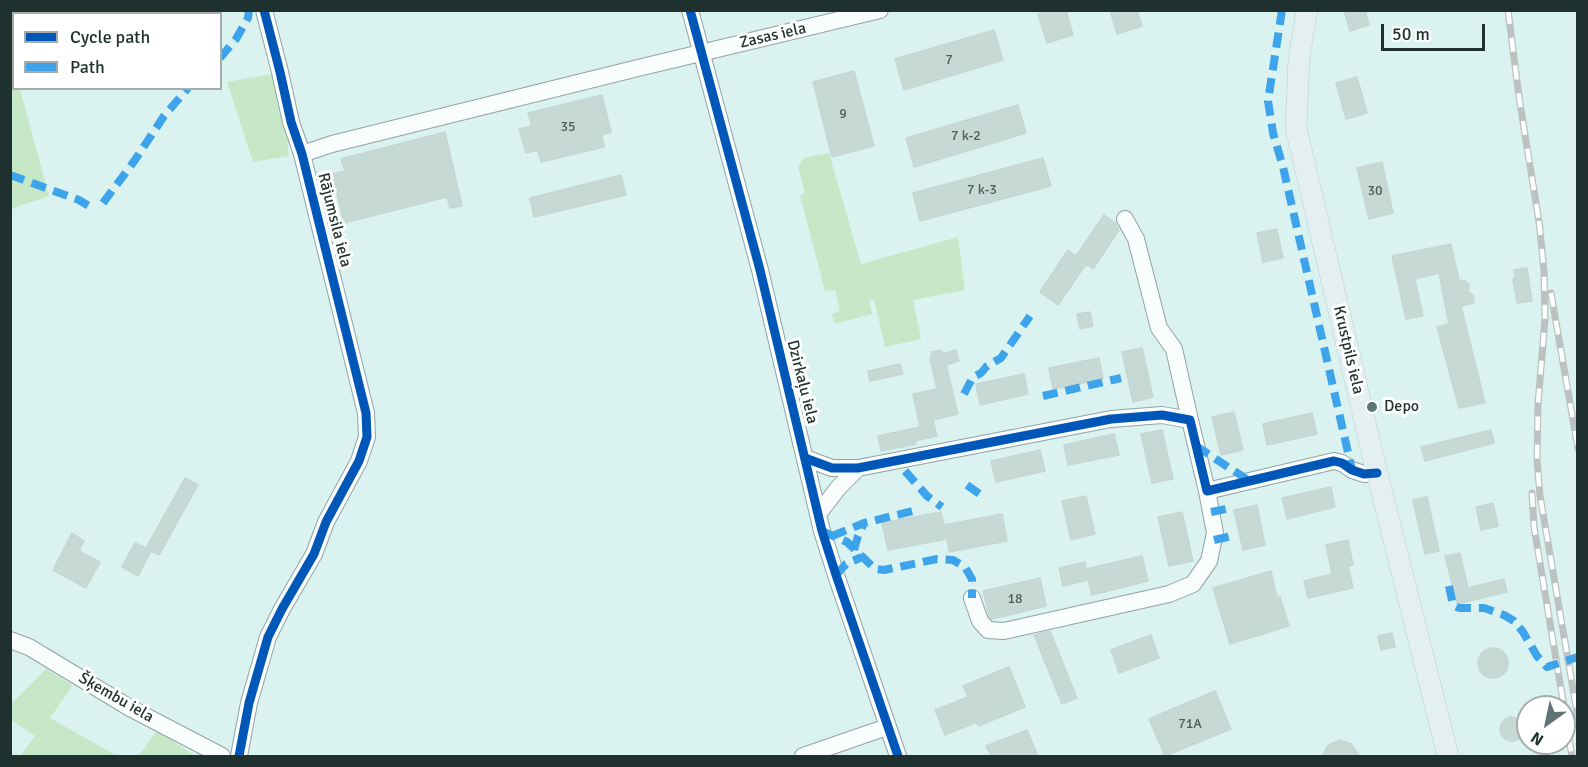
<!DOCTYPE html>
<meta charset="utf-8">
<style>
body{margin:0}
#map{position:relative;width:1588px;height:767px;overflow:hidden;background:#daf2f0;font-family:Signika,sans-serif}
canvas{display:block}
.frame{position:absolute;inset:0;border:12px solid #1f312f;pointer-events:none}
.legend{position:absolute;left:12px;top:12px;width:210px;height:78px;box-sizing:border-box;background:#fff;border:2px solid #a5adac;margin:0;padding:8px 10px;list-style:none;font-size:18px;color:#1f312f}
.legend li{display:flex;align-items:center;gap:12px;height:30px}
.legend b{width:30px;border:2px solid #a5adac}
.north{position:absolute;left:1516px;top:695px;width:60px;height:60px;box-sizing:border-box;background:#fff;border:2px solid #a5adac;border-radius:50%;rotate:213deg;font-size:16px;font-weight:700;line-height:24px;text-align:center;color:#1f312f}
.north::after{content:'';display:block;margin:auto;width:21px;height:27px;background:#607573;clip-path:polygon(50% 0,100% 100%,50% 72%,0 100%)}
.scale{position:absolute;left:1381px;top:24px;width:104px;height:27px;box-sizing:border-box;border:3px solid #1f312f;border-top:0;padding-left:8px;font-size:18px;line-height:21px;white-space:nowrap;color:#1f312f;-webkit-text-stroke:4px #fff;paint-order:stroke}
</style>
<div id="map">
<canvas width="1588" height="767"></canvas>
<div class="frame"></div>
<ul class="legend">
<li><b style="height:8px;background:#0057b8"></b>Cycle path</li>
<li><b style="height:8px;background:#3da3eb"></b>Path</li>
</ul>
<div class="north">N</div>
<div class="scale">50 m</div>
</div>
<script>
const g = document.querySelector('canvas').getContext('2d');
g.lineJoin = 'round';
function paint(path, color) { g.fillStyle = color; g.fill(path, 'evenodd'); }
const poly = rows => new Path2D(rows.map(r => 'M' + r).join(''));
function trace(path, color, width, dash) { g.strokeStyle = color; g.lineWidth = width; g.lineCap = dash ? 'butt' : 'round'; g.setLineDash(dash || []); g.stroke(path); }
function drawText(font, color, halo, rows, align = 'center') {
  g.font = font + ' Signika,sans-serif'; g.lineWidth = 6; g.setLineDash([]); g.textBaseline = 'middle'; g.strokeStyle = halo; g.fillStyle = color; for (const [text, x, y, turn = 0] of rows) {
    g.save(); g.translate(x, y); g.rotate((+turn || 0) * Math.PI / 180); g.textAlign = isNaN(turn) ? turn : align; if (halo) g.strokeText(text, 0, 0); g.fillText(text, 0, 0); g.restore();
  }
}
const green = poly([
 [272,74,285,125,289,156,253,162,227,82],
 [13,83,14,88,20,89,49,196,11,209,10,84],
 [829,153,861,264,958,237,965,290,913,300,921,339,885,347,874,299,869,300,872,314,835,324,832,314,840,311,835,290,825,291,800,195,805,193,798,167,803,158],
 [46,669,73,685,50,718,117,756,20,756,35,736,11,720,11,704],
 [157,730,195,756,139,756]
]);
const building = poly([
 [1052,10,1066,10,1073,35,1047,43,1038,14,1052,10],
 [1110,10,1137,10,1142,26,1117,34,1110,10],
 [1344,10,1365,10,1369,25,1350,31,1344,10],
 [994,30,1003,60,904,90,895,59,994,30],
 [854,71,874,146,832,157,813,82,854,71],
 [1357,77,1367,113,1346,119,1336,83,1357,77],
 [602,95,611,132,602,135,604,147,541,162,538,150,526,153,519,129,532,126,528,113,602,95],
 [1018,105,1026,133,914,167,906,138,1018,105],
 [445,132,462,206,450,208,447,197,344,223,332,174,345,171,341,159,445,132],
 [1043,158,1051,186,920,221,913,193,1043,158],
 [1382,162,1393,213,1369,219,1357,168,1382,162],
 [621,175,626,195,534,217,530,198,621,175],
 [1104,215,1115,223,1119,230,1093,269,1086,264,1058,305,1040,292,1068,250,1076,256,1104,215],
 [1277,229,1283,258,1263,262,1257,233,1277,229],
 [1451,244,1459,280,1465,281,1469,284,1468,292,1473,295,1474,303,1461,306,1485,403,1459,408,1437,327,1449,324,1439,273,1415,279,1423,316,1406,319,1392,256,1451,244],
 [1527,268,1532,301,1517,303,1513,279,1515,279,1514,270,1527,268],
 [1090,312,1093,326,1080,329,1077,314,1090,312],
 [1142,348,1153,397,1133,402,1122,352,1142,348],
 [941,350,942,354,956,350,959,361,946,365,958,414,933,420,937,436,915,441,916,444,881,451,878,436,920,427,913,394,937,389,930,358,932,357,931,352,941,350],
 [1099,358,1103,379,1053,389,1049,368,1099,358],
 [900,364,903,374,870,381,868,371,900,364],
 [1024,374,1028,394,980,405,976,384,1024,374],
 [1234,412,1243,450,1221,455,1212,417,1234,412],
 [1312,413,1317,434,1267,445,1263,424,1312,413],
 [1162,430,1173,479,1152,483,1141,434,1162,430],
 [1491,430,1494,443,1425,461,1421,447,1491,430],
 [1114,434,1119,455,1068,465,1064,445,1114,434],
 [1040,450,1045,471,996,482,991,461,1040,450],
 [185,478,198,485,159,555,151,551,138,576,122,567,135,543,146,548,185,478],
 [1331,487,1335,507,1287,519,1282,498,1331,487],
 [1086,496,1095,534,1071,540,1062,501,1086,496],
 [1427,497,1439,551,1425,554,1413,500,1427,497],
 [1493,503,1498,526,1481,530,1476,507,1493,503],
 [1257,505,1265,545,1243,550,1234,510,1257,505],
 [941,512,944,525,1002,514,1007,541,949,552,947,539,888,550,882,523,941,512],
 [1182,512,1193,561,1169,566,1158,517,1182,512],
 [72,533,84,541,79,551,100,562,86,588,53,570,72,533],
 [1348,540,1353,565,1348,566,1353,588,1308,598,1304,581,1332,574,1326,545,1348,540],
 [1460,553,1468,588,1504,579,1507,592,1457,604,1445,556,1460,553],
 [1142,556,1148,581,1092,595,1088,580,1063,586,1059,568,1085,562,1086,569,1142,556],
 [1271,571,1277,598,1280,597,1289,626,1230,644,1213,588,1271,571],
 [1040,578,1046,606,992,619,989,616,983,591,1040,578],
 [1050,631,1077,698,1062,704,1034,635,1050,631],
 [1392,633,1395,647,1381,650,1378,636,1392,633],
 [1151,635,1159,658,1119,673,1111,650,1151,635],
 '1478 663a15 15 0 1 1 30 0a15 15 0 1 1-30 0Z',
 [1009,667,1025,707,978,726,977,722,945,735,935,710,968,697,963,686,1009,667],
 [1215,691,1231,729,1165,756,1149,719,1215,691],
 '1500 729a12 12 0 1 1 24 0a12 12 0 1 1-24 0Z',
 [1027,730,1038,756,991,756,986,746,1027,730],
 [1340,740,1351,744,1360,756,1323,756,1326,748,1330,744,1340,740]
]);
const minor = poly([
 [690,10,760,270,822,531,836,575,898,756],
 [302,154,332,144,638,68,880,10],
 [1125,219,1136,239,1159,328,1174,349,1190,420],
 [805,458,832,468,858,468,1111,419,1162,415,1190,420,1207,491,1334,461,1342,463,1352,470,1364,474,1377,473],
 [818,514,839,487,858,468],
 [972,598,980,621,988,630,1004,631,1169,594,1193,584,1209,561,1215,533,1207,491],
 [10,640,29,647,130,708,222,756],
 [239,756,249,703,268,637,282,609,314,554,326,522,359,461,367,437,366,413,302,154,291,122,280,72,264,10],
 [803,756,887,727]
]);
const major = poly([
 [1307,10,1299,58,1296,128,1377,473,1448,756]
]);
const rail = poly([
 [1508,10,1519,97,1540,228],
 [1539,221,1544,271,1545,319,1538,404,1537,460,1540,496,1578,718],
 [1551,293,1578,449],
 [1532,493,1534,527,1564,707],
 [1564,710,1572,756]
]);
const quiet = poly([
 [1282,10,1268,101,1273,133,1283,167,1352,470],
 [212,14,219,10],
 [220,58,236,39,248,18,249,10],
 [10,77,14,76],
 [10,175,79,200,89,206],
 [103,203,135,160,164,116,188,88],
 [964,394,973,377,981,373,987,366,1001,358,1030,316],
 [1043,396,1121,378],
 [1196,446,1248,480],
 [905,471,927,496,942,507],
 [967,485,985,498],
 [1211,512,1226,509],
 [822,531,847,542,875,569,884,570,937,559,953,560,965,567,972,579,972,598],
 [832,536,864,523,913,511],
 [1214,540,1232,536],
 [854,550,858,536,864,523],
 [836,575,846,564,862,557],
 [1449,586,1453,605,1459,608,1484,608,1504,615,1514,621,1523,632,1537,656,1547,667,1578,657]
]);
const cycleway = poly([
 [690,10,760,270,822,531,836,575,898,756],
 [805,458,832,468,858,468,1111,419,1162,415,1190,420,1207,491,1334,461,1342,463,1352,470,1364,474,1377,473],
 [239,756,249,703,268,637,282,609,314,554,326,522,359,461,367,437,366,413,302,154,291,122,280,72,264,10]
]);
const markers = [
 [1372,407,6,"#607573"]
];
const numberNames = [
 ["7",949,60],
 ["9",843,114],
 ["35",568,127],
 ["7 k-2",966,136],
 ["7 k-3",982,190],
 ["30",1375,191],
 ["18",1015,599],
 ["71A",1190,724]
];
const streetNames = [
 ["Zasas iela",773,36,-13],
 ["Rājumsila iela",334,220,76],
 ["Krustpils iela",1348,350,77],
 ["Dzirkaļu iela",802,382,76],
 ["Šķembu iela",116,698,30]
];
const poiNames = [
 ["Depo",1384,407]
];
paint(green, '#c7e8c7');
paint(building, '#c7d9d4');
trace(building, '#c6d7d3', 1.5);
trace(minor, '#92a4a3', 18);
trace(major, '#c0cdcc', 22);
trace(minor, '#f9fdfd', 16);
trace(major, '#e3eff1', 21);
trace(rail, '#bbc2c1', 7);
trace(rail, '#fff', 4.5, [14]);
trace(quiet, '#3da3eb', 8, [15, 8]);
trace(cycleway, '#0057b8', 9);
for (const [x, y, r, color] of markers) { const dot = new Path2D(); dot.arc(x, y, r, 0, 2 * Math.PI); g.fillStyle = color; g.fill(dot); trace(dot, '#fff', 2); }
drawText('14px', '#4c5e5b', null, numberNames);
drawText('16px', '#1f312f', '#fff', streetNames);
drawText('16px', '#1f312f', '#fff', poiNames, 'left');
</script>
